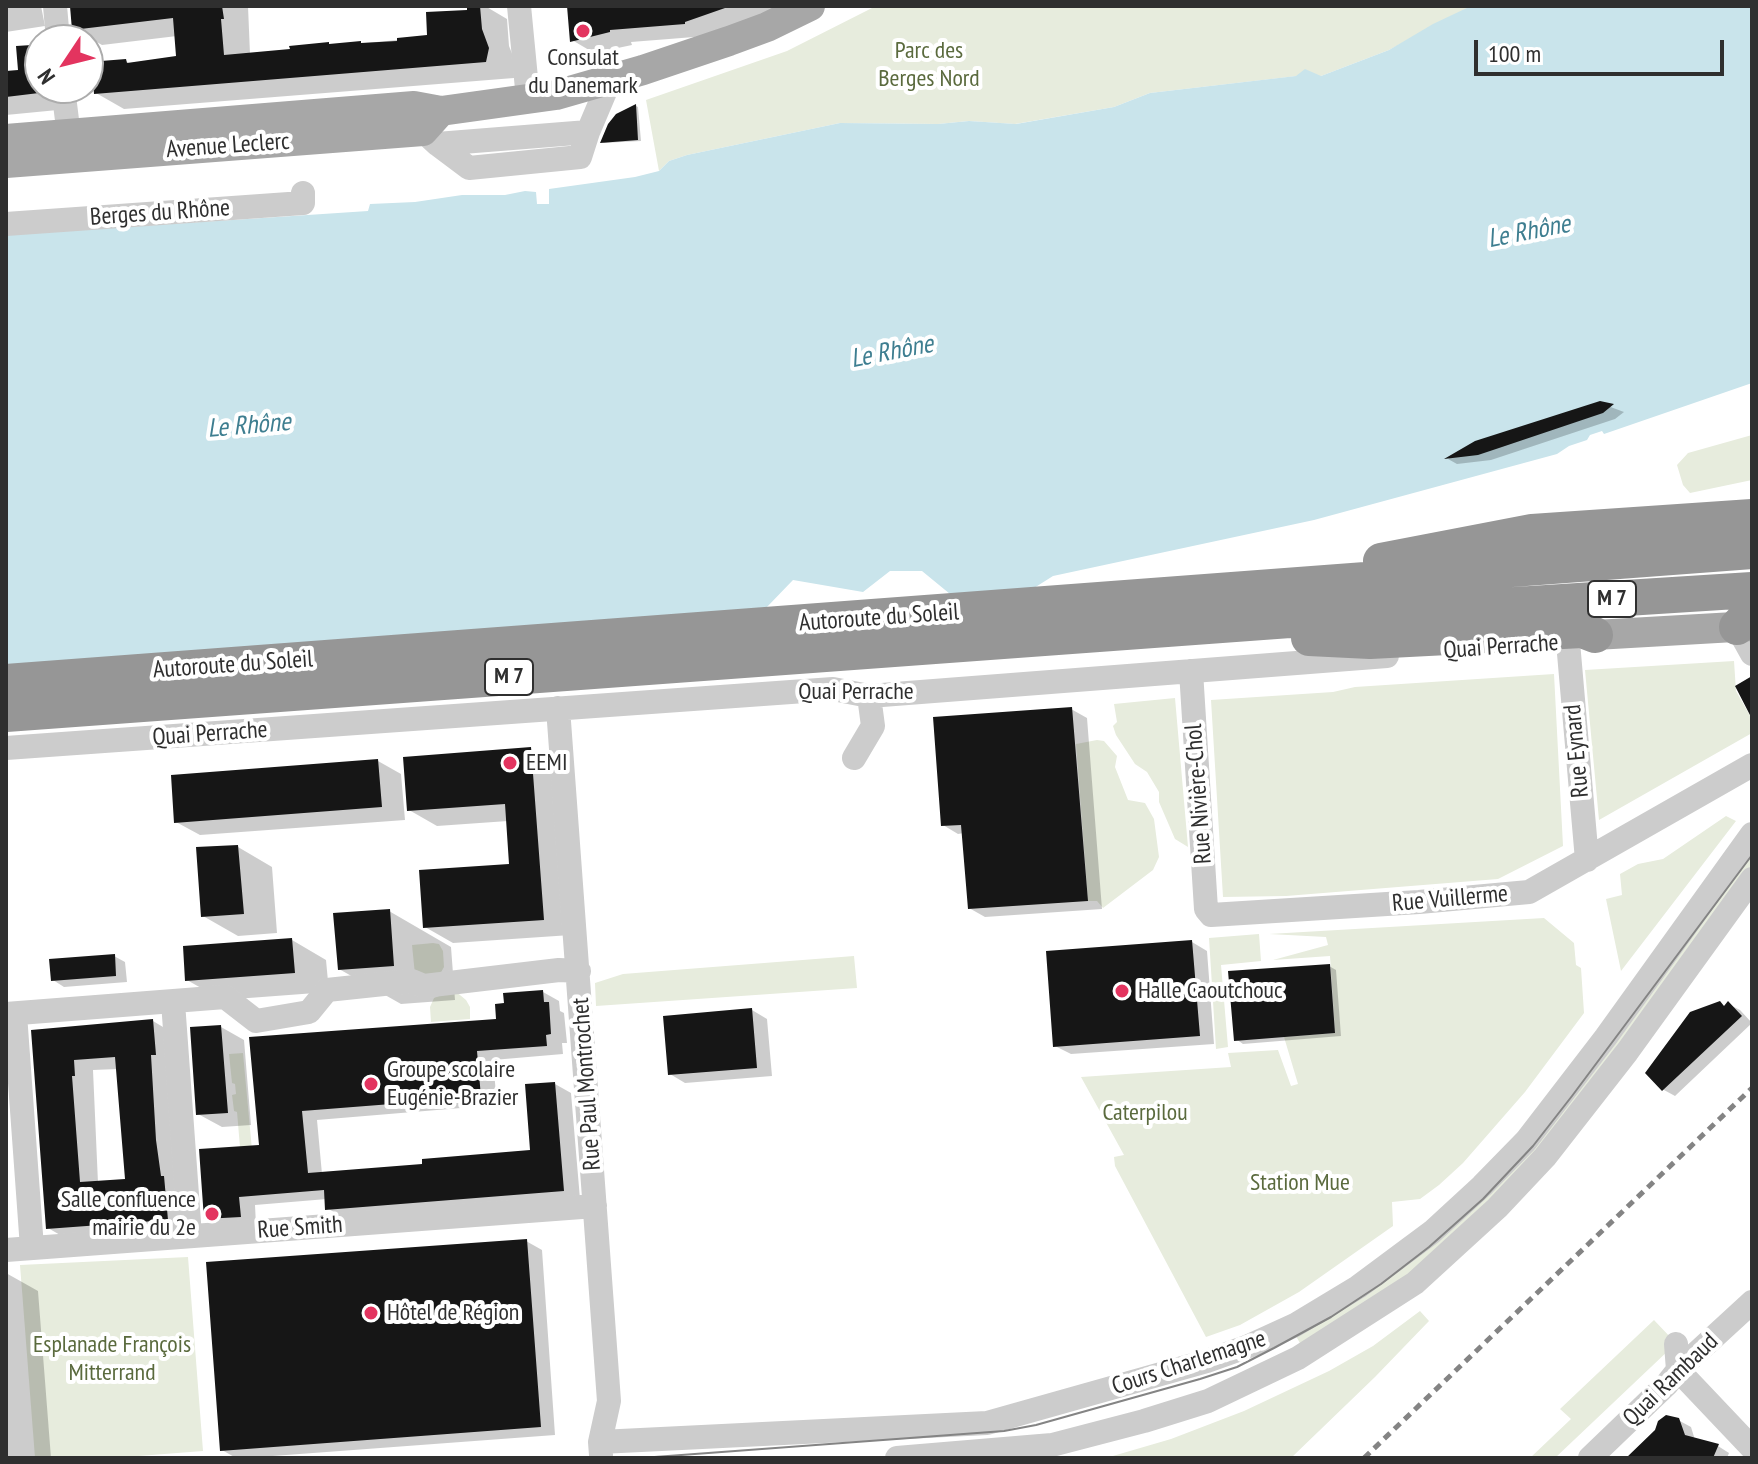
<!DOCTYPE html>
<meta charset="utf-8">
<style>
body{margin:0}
#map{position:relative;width:1758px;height:1464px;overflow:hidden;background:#fff;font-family:"PT Sans Narrow",sans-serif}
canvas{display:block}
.frame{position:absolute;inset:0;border:8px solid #2f2f2f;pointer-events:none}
.north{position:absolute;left:24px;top:24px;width:80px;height:80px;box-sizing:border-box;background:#fff;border:2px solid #acacac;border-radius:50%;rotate:235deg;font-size:22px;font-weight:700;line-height:32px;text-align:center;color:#2f2f2f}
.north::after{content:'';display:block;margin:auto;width:28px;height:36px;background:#e3345f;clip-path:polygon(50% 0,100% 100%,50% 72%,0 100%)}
.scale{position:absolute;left:1474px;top:40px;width:250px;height:36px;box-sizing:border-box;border:4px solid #2f2f2f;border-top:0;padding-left:10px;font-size:24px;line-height:28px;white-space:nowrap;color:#2f2f2f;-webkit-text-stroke:6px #fff;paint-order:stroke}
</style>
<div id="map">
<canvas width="1758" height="1464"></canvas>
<div class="frame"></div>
<div class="north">N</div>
<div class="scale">100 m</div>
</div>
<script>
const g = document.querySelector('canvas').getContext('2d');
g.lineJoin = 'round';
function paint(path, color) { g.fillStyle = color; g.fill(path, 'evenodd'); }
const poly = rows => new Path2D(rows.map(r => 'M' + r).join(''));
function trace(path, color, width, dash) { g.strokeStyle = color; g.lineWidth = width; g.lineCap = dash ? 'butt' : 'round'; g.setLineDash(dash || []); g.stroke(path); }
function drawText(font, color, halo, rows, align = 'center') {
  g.font = font + ' "PT Sans Narrow",sans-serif'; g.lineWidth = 8; g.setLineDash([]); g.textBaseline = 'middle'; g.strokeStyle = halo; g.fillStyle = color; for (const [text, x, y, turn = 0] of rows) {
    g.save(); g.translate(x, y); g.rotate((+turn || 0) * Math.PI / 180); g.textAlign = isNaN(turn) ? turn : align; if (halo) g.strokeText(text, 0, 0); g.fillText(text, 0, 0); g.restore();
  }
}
const green = poly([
 [876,6,1471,6,1389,50,1321,76,1297,76,1150,93,1114,107,1015,124,969,121,938,124,840,123,687,155,669,161,659,171,646,100,787,51],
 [1752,435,1752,480,1690,493,1683,485,1677,465,1688,453],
 [1734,661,1736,691,1752,719,1752,733,1599,820,1585,670],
 [1554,674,1563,846,1498,879,1286,896,1223,897,1211,700,1333,692,1355,687],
 [1175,698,1188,847,1175,839,1159,802,1159,792,1147,772,1135,764,1116,735,1113,726,1117,722,1114,704],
 [1097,740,1104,741,1117,756,1115,767,1128,800,1145,803,1154,819,1159,857,1153,870,1103,908,1097,901,1088,901,1076,744],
 [1726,816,1736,821,1621,971,1606,899,1622,895,1620,874,1638,864,1663,859],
 [1752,849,1752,870,1571,1116,1443,1248,1304,1350,1293,1331,1452,1220],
 [1544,918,1574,943,1576,965,1581,968,1584,1013,1525,1092,1463,1163,1439,1185,1420,1199,1392,1202,1393,1226,1299,1292,1240,1325,1206,1337,1115,1166,1114,1157,1124,1155,1081,1077,1231,1067,1228,1053,1278,1050,1291,1086,1298,1084,1284,1037,1335,1033,1330,956,1273,960,1328,945,1326,937,1269,934],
 [1259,934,1261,961,1221,965,1228,1047,1216,1049,1209,938],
 [433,943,439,944,443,951,444,967,439,976,415,975,412,945],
 [854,956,857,988,596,1006,595,983,623,974],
 [454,990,466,1000,470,1007,470,1019,431,1022,430,1007,434,998],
 [243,1053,256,1193,244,1194,237,1112,234,1111,232,1095,236,1094,235,1084,232,1083,229,1054],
 [188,1257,203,1451,113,1458,35,1458,20,1265],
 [1420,1311,1429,1321,1375,1377,1291,1458,1106,1458,1171,1439,1244,1411,1329,1371,1373,1346],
 [1654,1320,1672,1339,1670,1349,1555,1458,1530,1458,1571,1419,1560,1409]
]);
const water = poly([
 [1471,6,1752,6,1752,383,1604,434,1602,431,1590,435,1587,440,1569,446,1557,454,1314,520,1053,576,1034,588,950,594,922,571,890,571,863,592,793,580,766,608,6,665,6,235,368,211,370,204,415,202,462,195,505,195,525,191,536,192,537,204,549,204,549,189,635,177,659,171,669,161,687,155,840,123,938,124,969,121,1016,124,1114,107,1150,93,1296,76,1305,69,1321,76,1389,50,1433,24]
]);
const shadow = poly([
 [6,6,41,6,45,26,6,32],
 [70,6,248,6,250,54,429,37,469,11,469,6,485,6,507,19,509,46,517,66,514,78,124,109,96,93,126,61,130,64,178,58,177,36,102,45,74,29],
 [569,6,777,6,778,9,707,36,631,42,632,45,594,53,572,40],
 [32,47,40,52,40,88,64,88,68,109,6,115,6,73,21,72],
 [636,106,638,107,641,141,603,143],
 [1600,403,1624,412,1615,419,1491,460,1457,464,1448,459,1476,443],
 [1071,709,1087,718,1102,909,985,917,969,908,964,833,958,834,943,825],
 [530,749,558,765,571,935,453,943,425,927,511,866,508,821,437,826,409,810],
 [378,761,401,774,405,820,200,835,176,822],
 [238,847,272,867,277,933,238,936,203,916],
 [389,911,451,947,455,1000,401,1004,339,969],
 [292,940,326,960,329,992,222,1000,187,980],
 [1192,942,1207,951,1214,1044,1071,1054,1055,1046],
 [114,956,125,962,127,982,64,987,53,980],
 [1329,966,1336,970,1341,1036,1243,1044,1236,1039],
 [543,992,559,1001,560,1011,564,1013,567,1043,562,1043,563,1054,493,1060,497,1105,317,1120,322,1174,425,1166,532,1152,555,1084,571,1093,580,1199,344,1218,327,1208,327,1199,255,1205,256,1225,222,1228,206,1218,261,1147,251,1039,499,1021],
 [1728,1004,1740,1010,1752,1023,1675,1096,1664,1090,1647,1073],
 [752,1010,767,1019,772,1076,685,1083,670,1074],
 [153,1021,173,1033,187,1230,67,1239,48,1228,33,1032],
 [118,1069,127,1181,98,1183,93,1070],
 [221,1027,244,1040,251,1125,222,1127,198,1114],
 [526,1241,542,1250,555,1435,246,1458,236,1458,222,1450],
 [6,1273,38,1291,51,1458,6,1458],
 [1678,1420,1691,1427,1695,1440,1718,1446,1729,1453,1727,1458,1629,1458]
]);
const building = poly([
 [70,6,222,6,224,19,221,19,224,55,290,49,289,46,329,42,329,44,361,41,361,43,397,41,397,38,427,35,426,12,467,10,467,6,480,6,482,29,489,48,486,62,94,94,92,66,101,65,101,61,126,59,127,63,176,56,173,18,72,30],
 [567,6,725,6,725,8,685,22,685,24,610,30,610,32,570,42],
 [32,45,39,93,6,97,6,71,18,70,16,46],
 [636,104,638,140,600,143,608,124,616,114],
 [1600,401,1614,404,1603,413,1499,448,1478,455,1444,459,1475,441],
 [1752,676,1752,719,1735,686],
 [1072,707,1088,901,968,909,961,825,941,826,933,717],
 [531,747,544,920,423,928,419,870,509,864,505,804,407,811,403,757],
 [378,759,382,807,174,823,171,775],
 [238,845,244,914,201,917,196,847],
 [390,909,394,966,338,970,333,913],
 [292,938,295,973,185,981,183,946],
 [1192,940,1200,1036,1053,1047,1046,951],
 [115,954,116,976,51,981,49,959],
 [1330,964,1335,1033,1234,1041,1228,971],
 [543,990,544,1002,549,1002,551,1034,546,1035,547,1046,477,1051,481,1097,302,1111,308,1173,422,1164,422,1159,530,1150,525,1084,555,1082,564,1191,325,1210,324,1190,239,1197,241,1217,204,1219,199,1149,259,1145,249,1037,496,1019,495,1004,504,1003,503,993],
 [1720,1001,1724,1006,1728,1001,1742,1016,1662,1091,1645,1073,1690,1012],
 [752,1008,757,1068,668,1075,663,1016],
 [153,1019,156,1055,151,1055,156,1140,161,1176,164,1176,168,1220,46,1229,31,1030],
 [115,1057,125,1179,80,1182,72,1076,75,1076,74,1060],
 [221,1025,228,1113,196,1115,190,1027],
 [527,1239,541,1427,220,1451,206,1262],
 [1666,1415,1679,1418,1685,1435,1719,1444,1713,1458,1626,1458,1655,1430,1658,1421]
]);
const minor = poly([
 [55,6,58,40],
 [519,6,528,99],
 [63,88,71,152],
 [423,131,437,144,588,132,610,80],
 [437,144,469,168,580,157,588,132],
 [6,224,303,203,303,193],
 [1737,627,1752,654],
 [1568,642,1587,860],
 [1191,671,1206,909,1211,915,1419,902,1529,892,1752,765],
 [558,708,609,1401,600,1442,601,1455],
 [6,748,833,689,869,696,1387,656],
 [854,758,873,726,869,696],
 [173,1002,190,1236],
 [6,1014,225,997,256,1021,309,1012,327,990,412,981,424,986,559,970,579,971],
 [15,1014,32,1248],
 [6,1250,595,1206],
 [1676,1344,1678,1370,1752,1448],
 [600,1442,987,1423,1207,1361,1249,1346,1295,1325,1358,1287,1432,1232,1482,1186,1526,1141,1606,1037,1752,834],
 [897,1458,1052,1445,1144,1421,1208,1401,1298,1358,1415,1283,1497,1208,1545,1157,1627,1052,1752,879],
 [1590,1458,1667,1384,1678,1370,1752,1302]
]);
const major = poly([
 [6,139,414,106,441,111,556,95,643,70,729,41,767,27,810,6],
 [6,163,423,131,441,111],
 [1595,635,1752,626]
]);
const highway = poly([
 [1381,561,1532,532,1752,517],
 [1737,627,1752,612],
 [1309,638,1370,641,1582,630,1595,635],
 [6,682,1752,551],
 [6,714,1358,615,1752,590]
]);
const tram = poly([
 [641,1458,1004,1431,1036,1425,1200,1379,1237,1367,1274,1348,1331,1317,1381,1284,1429,1247,1483,1199,1533,1146,1572,1096,1752,855]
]);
const rail = poly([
 [1364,1458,1752,1088]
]);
const markers = [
 [583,31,8,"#e3345f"],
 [510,763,8,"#e3345f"],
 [1122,991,8,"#e3345f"],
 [371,1084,8,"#e3345f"],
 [212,1214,8,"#e3345f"],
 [371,1313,8,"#e3345f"]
];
const shields = [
 [1612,599,48],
 [509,677,48]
];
const shieldNames = [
 ["M 7",1612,599],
 ["M 7",509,677]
];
const parkNames = [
 ["Parc des",929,51],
 ["Berges Nord",929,79],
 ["Caterpilou",1145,1113],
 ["Station Mue",1300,1183],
 ["Esplanade François",112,1345],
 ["Mitterrand",112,1373]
];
const poiNames = [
 ["Consulat",583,58,"center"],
 ["du Danemark",583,86,"center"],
 ["EEMI",526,763],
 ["Halle Caoutchouc",1138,991],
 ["Groupe scolaire",387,1070],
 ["Eugénie-Brazier",387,1098],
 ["Salle confluence",196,1200,"right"],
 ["mairie du 2e",196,1228,"right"],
 ["Hôtel de Région",387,1313]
];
const streetNames = [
 ["Avenue Leclerc",228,146,-4],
 ["Berges du Rhône",160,213,-4],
 ["Autoroute du Soleil",879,618,-4],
 ["Quai Perrache",1501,647,-4],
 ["Autoroute du Soleil",233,665,-4],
 ["Quai Perrache",856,692],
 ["Quai Perrache",210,734,-4],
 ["Rue Eynard",1577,751,-95],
 ["Rue Nivière-Chol",1199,794,-94],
 ["Rue Vuillerme",1450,899,-5],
 ["Rue Paul Montrochet",587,1084,-94],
 ["Rue Smith",300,1228,-4],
 ["Cours Charlemagne",1189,1363,-18],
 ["Quai Rambaud",1671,1380,-44]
];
const waterNames = [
 ["Le Rhône",1529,232,-11],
 ["Le Rhône",892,352,-11],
 ["Le Rhône",249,426,-5]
];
paint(green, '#e7ecdd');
paint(water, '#c9e4eb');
paint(shadow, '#0003');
paint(building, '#161616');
trace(minor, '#ccc', 24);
trace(major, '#a7a7a7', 30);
trace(highway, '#969696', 36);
trace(tram, '#848484', 2);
trace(rail, '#848484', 5, [8, 6]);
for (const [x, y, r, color] of markers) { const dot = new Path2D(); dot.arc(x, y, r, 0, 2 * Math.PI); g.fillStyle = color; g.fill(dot); trace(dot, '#fff', 3); }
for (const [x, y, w] of shields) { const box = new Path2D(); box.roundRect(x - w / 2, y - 18, w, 36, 6); g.fillStyle = '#fff'; g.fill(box); trace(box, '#2f2f2f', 2); }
drawText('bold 22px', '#2f2f2f', null, shieldNames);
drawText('24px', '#5a6a3d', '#fff', parkNames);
drawText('24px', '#2f2f2f', '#fff', poiNames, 'left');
drawText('24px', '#2f2f2f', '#fff', streetNames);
drawText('italic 26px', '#3e7e90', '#fff', waterNames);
</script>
